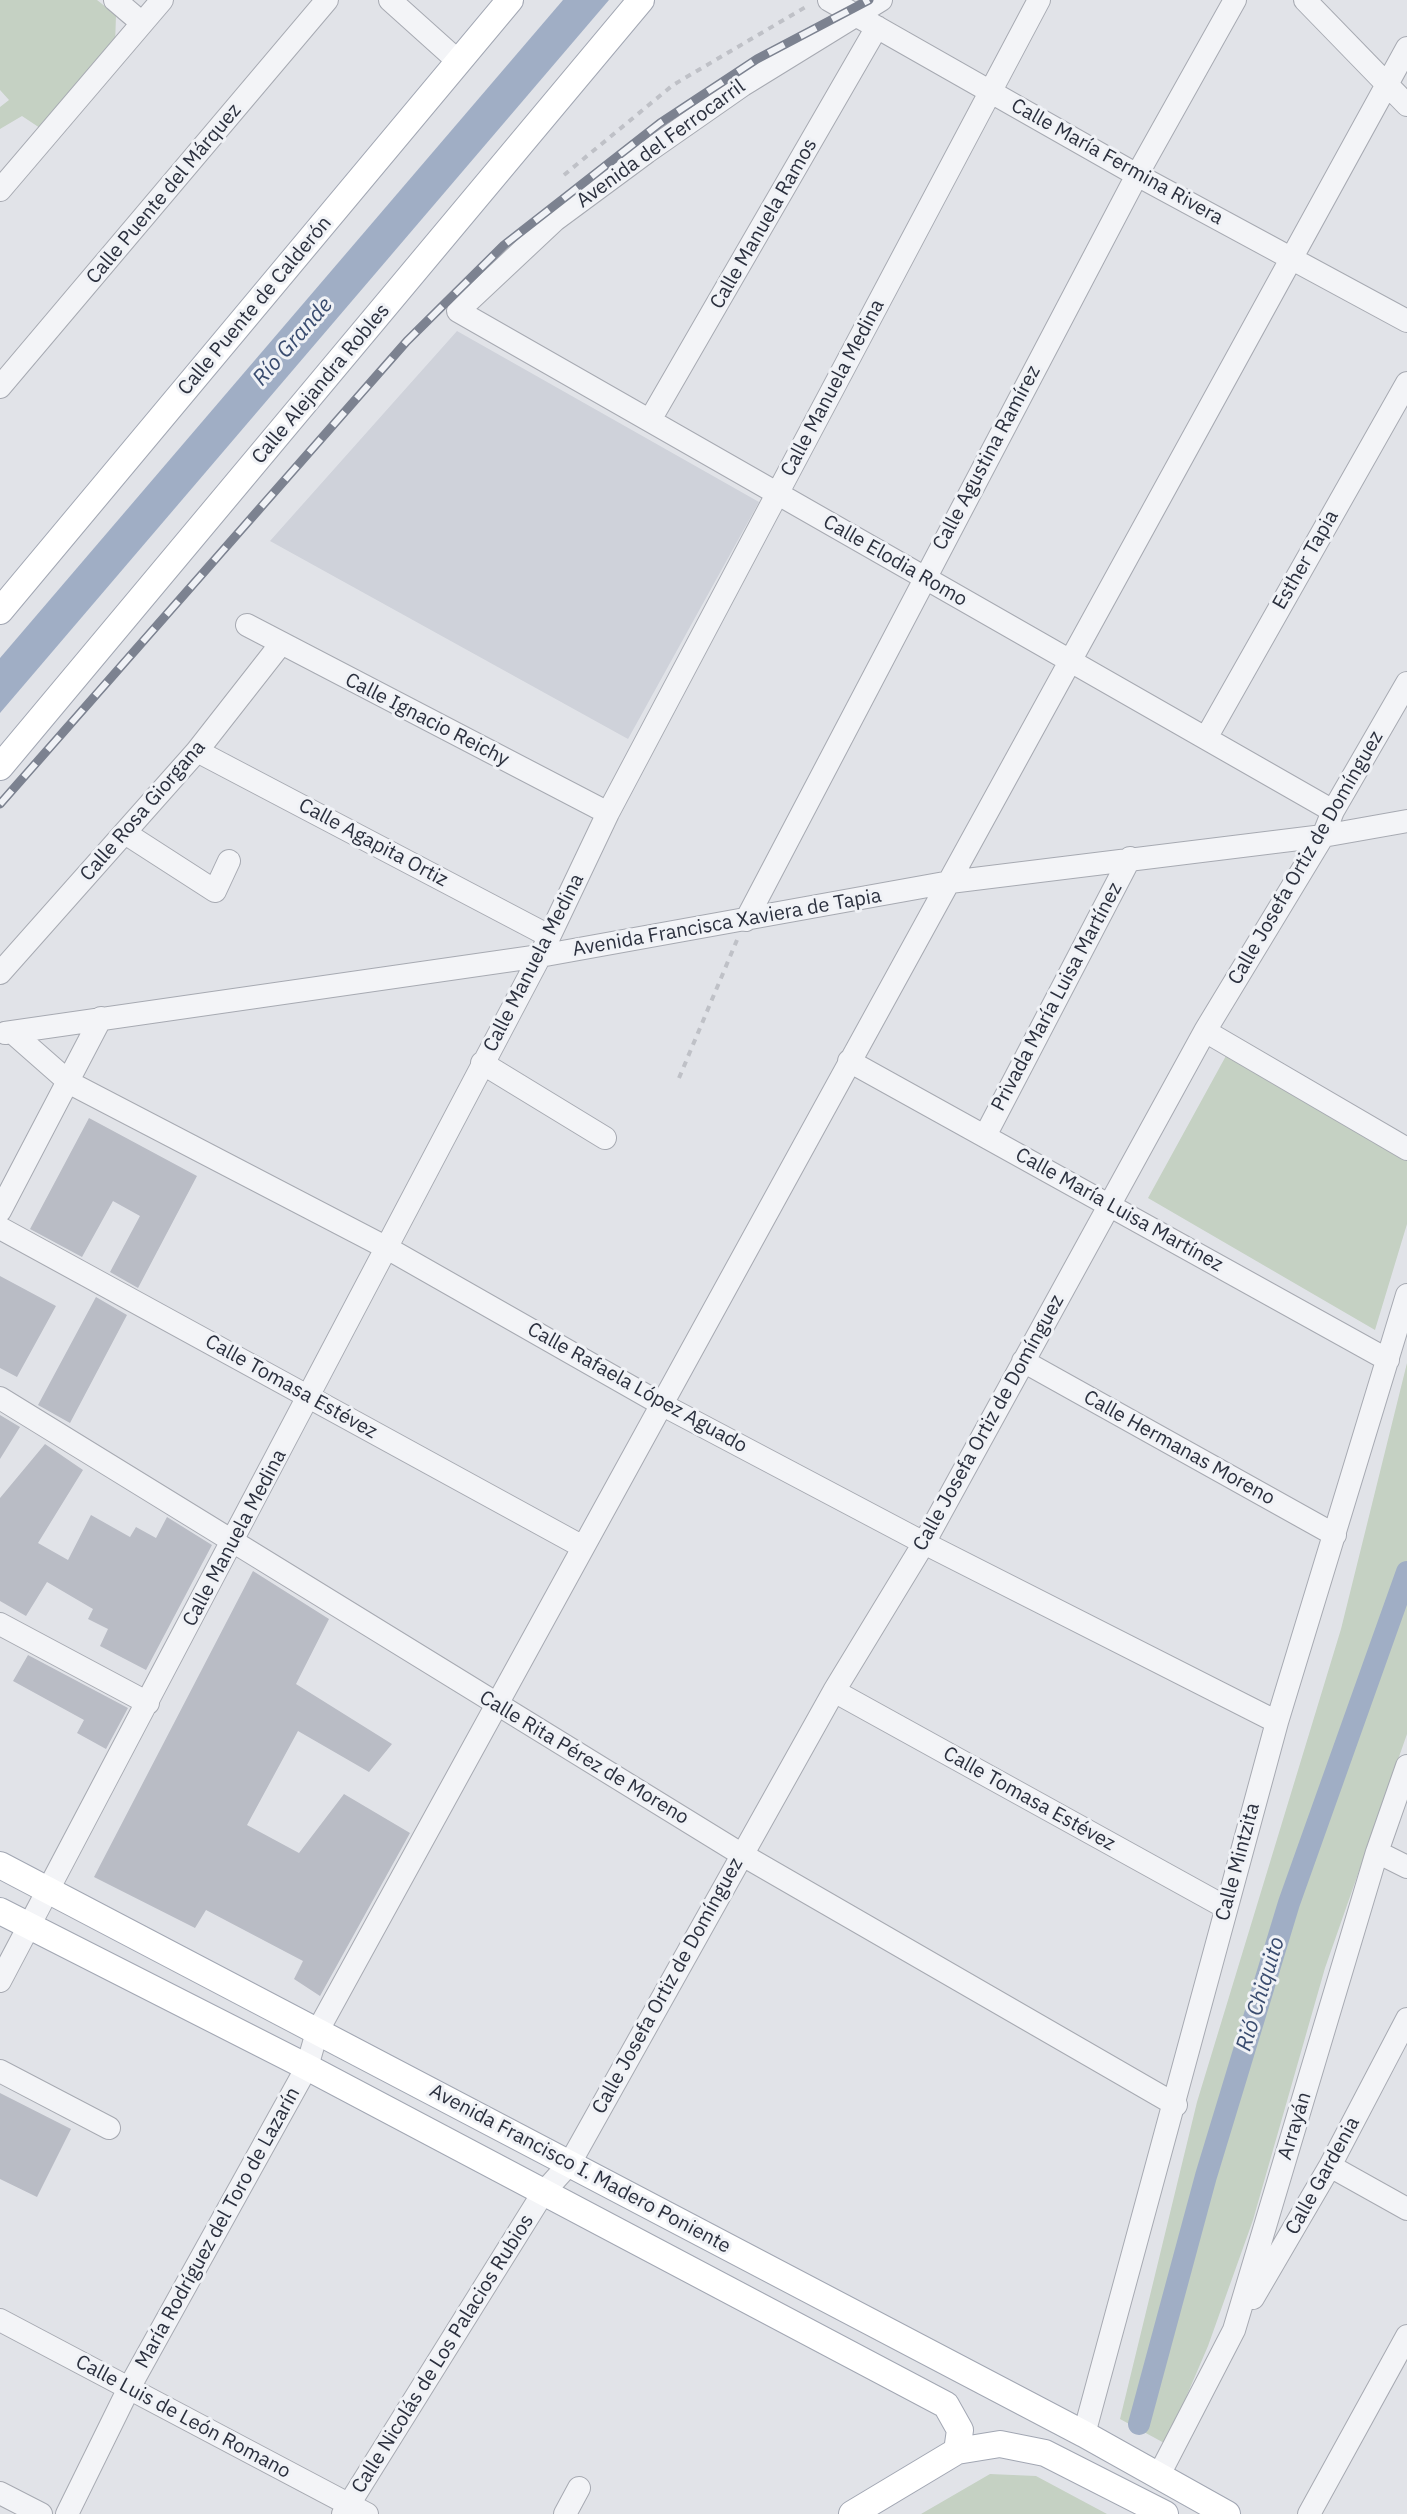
<!DOCTYPE html>
<meta charset="utf-8">
<style>
body{margin:0}
canvas{display:block;background:#e1e3e8}
</style>
<canvas width="1407" height="2514"></canvas>
<script>
const g = document.querySelector('canvas').getContext('2d');
g.lineJoin = 'round';
function paint(path, color) { g.fillStyle = color; g.fill(path, 'evenodd'); }
const poly = rows => new Path2D(rows.map(r => 'M' + r).join(''));
function trace(path, color, width, dash) { g.strokeStyle = color; g.lineWidth = width; g.lineCap = dash ? 'butt' : 'round'; g.setLineDash(dash || []); g.stroke(path); }
function drawText(font, color, halo, rows, align = 'center') {
  g.font = font + ' "IBM Plex Sans",sans-serif'; g.lineWidth = 6; g.setLineDash([]); g.textBaseline = 'middle'; g.strokeStyle = halo; g.fillStyle = color; for (const [text, x, y, turn = 0] of rows) {
    g.save(); g.translate(x, y); g.rotate((+turn || 0) * Math.PI / 180); g.textAlign = isNaN(turn) ? turn : align; if (halo) g.strokeText(text, 0, 0); g.fillText(text, 0, 0); g.restore();
  }
}
const built = poly([
 [457,331,759,502,628,739,270,541]
]);
const green = poly([
 [0,0,97,0,116,15,115,46,40,128,22,116,0,129,0,107,9,100,0,90],
 [1227,1054,1407,1158,1407,1224,1375,1330,1148,1198],
 [1407,1363,1407,1734,1325,1968,1253,2220,1208,2346,1166,2444,1120,2419,1197,2102,1341,1629],
 [990,2474,1036,2476,1107,2514,921,2514]
]);
const water = poly([
 [563,0,609,0,0,713,0,658]
]);
const canal = poly([
 [1139,2424,1206,2176,1289,1903,1407,1572]
]);
const building = poly([
 [89,1118,197,1176,138,1288,110,1272,140,1216,113,1201,82,1257,30,1229],
 [0,1276,56,1306,17,1377,0,1368],
 [96,1297,127,1315,70,1423,38,1405],
 [0,1415,20,1427,0,1459],
 [45,1444,83,1470,38,1543,68,1560,91,1515,130,1537,136,1527,156,1538,167,1517,212,1545,146,1670,100,1646,108,1629,88,1619,93,1609,47,1582,26,1616,0,1601,0,1498],
 [253,1571,329,1619,296,1684,392,1744,369,1772,298,1731,247,1825,299,1853,344,1794,410,1833,320,1996,294,1979,303,1961,206,1910,195,1928,94,1877],
 [28,1655,128,1708,106,1749,77,1733,84,1720,13,1681],
 [0,2093,71,2129,37,2197,0,2179]
]);
const path = poly([
 [564,175,673,85,809,5],
 [679,1078,737,940]
]);
const minor = poly([
 [115,0,142,23],
 [390,0,459,62],
 [829,0,1137,175,1407,321],
 [881,0,743,85,647,152,555,220,458,311,1333,811],
 [1305,0,1407,105],
 [0,190,162,0],
 [0,387,327,0],
 [650,420,877,27],
 [247,625,608,813],
 [1206,738,1407,383],
 [197,751,549,936],
 [125,833,215,891,229,861],
 [746,920,1137,175,1235,0],
 [0,973,197,751,280,645],
 [1205,1031,1407,1149],
 [12,1032,70,1083,387,1248,661,1404,924,1543,1277,1722],
 [5,1033,540,956,950,882,1323,836,1407,821],
 [849,1061,1388,1360],
 [482,1063,605,1138],
 [985,1136,1130,858],
 [0,1211,101,1018],
 [0,1228,583,1547],
 [1023,1361,1335,1535],
 [0,1398,741,1854,1176,2105],
 [0,1624,148,1703],
 [834,1691,1225,1907],
 [1377,1852,1407,1867],
 [0,1981,540,956,608,813,1039,0],
 [0,2071,109,2128],
 [1330,2166,1407,2209],
 [1253,2298,1330,2166,1407,2019],
 [0,2320,367,2514],
 [1084,2434,1277,1722,1407,1295],
 [1159,2475,1234,2330,1377,1852,1407,1766],
 [0,2493,41,2514],
 [67,2514,129,2388,307,2067,317,2032,1407,48],
 [343,2514,543,2193,570,2163,834,1691,924,1543,1205,1031,1323,836,1333,811,1407,683],
 [565,2514,579,2488],
 [1309,2514,1407,2336]
]);
const major = poly([
 [0,611,510,0],
 [0,767,641,0],
 [0,1865,1084,2434,1227,2514],
 [0,1911,307,2067,946,2405,960,2430,957,2451],
 [852,2514,957,2451,1000,2444,1045,2453,1165,2514]
]);
const rail = poly([
 [0,804,407,341,504,245,660,123,757,59,869,0]
]);
const streetNames = [
 ["Avenida del Ferrocarril",661,144,-36],
 ["Calle María Fermina Rivera",1117,162,29],
 ["Calle Puente del Márquez",164,194,-50],
 ["Calle Manuela Ramos",764,224,-60],
 ["Calle Puente de Calderón",255,306,-50],
 ["Calle Alejandra Robles",321,384,-50],
 ["Calle Manuela Medina",833,388,-62],
 ["Calle Agustina Ramírez",987,458,-62],
 ["Esther Tapia",1306,560,-60],
 ["Calle Elodia Romo",895,561,30],
 ["Calle Ignacio Reichy",427,720,27],
 ["Calle Rosa Giorgana",143,811,-49],
 ["Calle Agapita Ortiz",373,843,28],
 ["Calle Josefa Ortiz de Domínguez",1306,858,-60],
 ["Avenida Francisca Xaviera de Tapia",727,923,-10],
 ["Calle Manuela Medina",534,963,-63],
 ["Privada María Luisa Martínez",1057,997,-62],
 ["Calle María Luisa Martínez",1119,1210,29],
 ["Calle Tomasa Estévez",291,1387,29],
 ["Calle Rafaela López Aguado",637,1388,29],
 ["Calle Josefa Ortiz de Domínguez",989,1423,-61],
 ["Calle Hermanas Moreno",1179,1448,29],
 ["Calle Manuela Medina",235,1538,-62],
 ["Calle Rita Pérez de Moreno",584,1758,31],
 ["Calle Tomasa Estévez",1029,1799,29],
 ["Calle Mintzita",1238,1862,-75],
 ["Calle Josefa Ortiz de Domínguez",668,1986,-61],
 ["Arrayán",1295,2126,-73],
 ["Avenida Francisco I. Madero Poniente",580,2169,28],
 ["Calle Gardenia",1323,2176,-61],
 ["María Rodríguez del Toro de Lazarín",218,2228,-61],
 ["Calle Nicolás de Los Palacios Rubios",443,2354,-58],
 ["Calle Luis de León Romano",183,2417,28]
];
const waterNames = [
 ["Río Grande",293,342,-49],
 ["Rió Chiquito",1261,1994,-73]
];
paint(built, '#cfd2da');
paint(green, '#c5d1c3');
paint(water, '#a0aec5');
trace(canal, '#a0aec5', 22);
paint(building, '#b9bcc5');
trace(minor, '#a7aab2', 24);
trace(major, '#a2a7b3', 28);
trace(path, '#bfc1c7', 4, [6, 6]);
trace(minor, '#f3f4f7', 22);
trace(major, '#fff', 26);
trace(rail, '#7c8290', 9);
trace(rail, '#f0f2f6', 6, [18]);
drawText('20px', '#2b303e', '#f0f2f6', streetNames);
drawText('italic 22px', '#394b6e', '#f0f2f6', waterNames);
</script>
